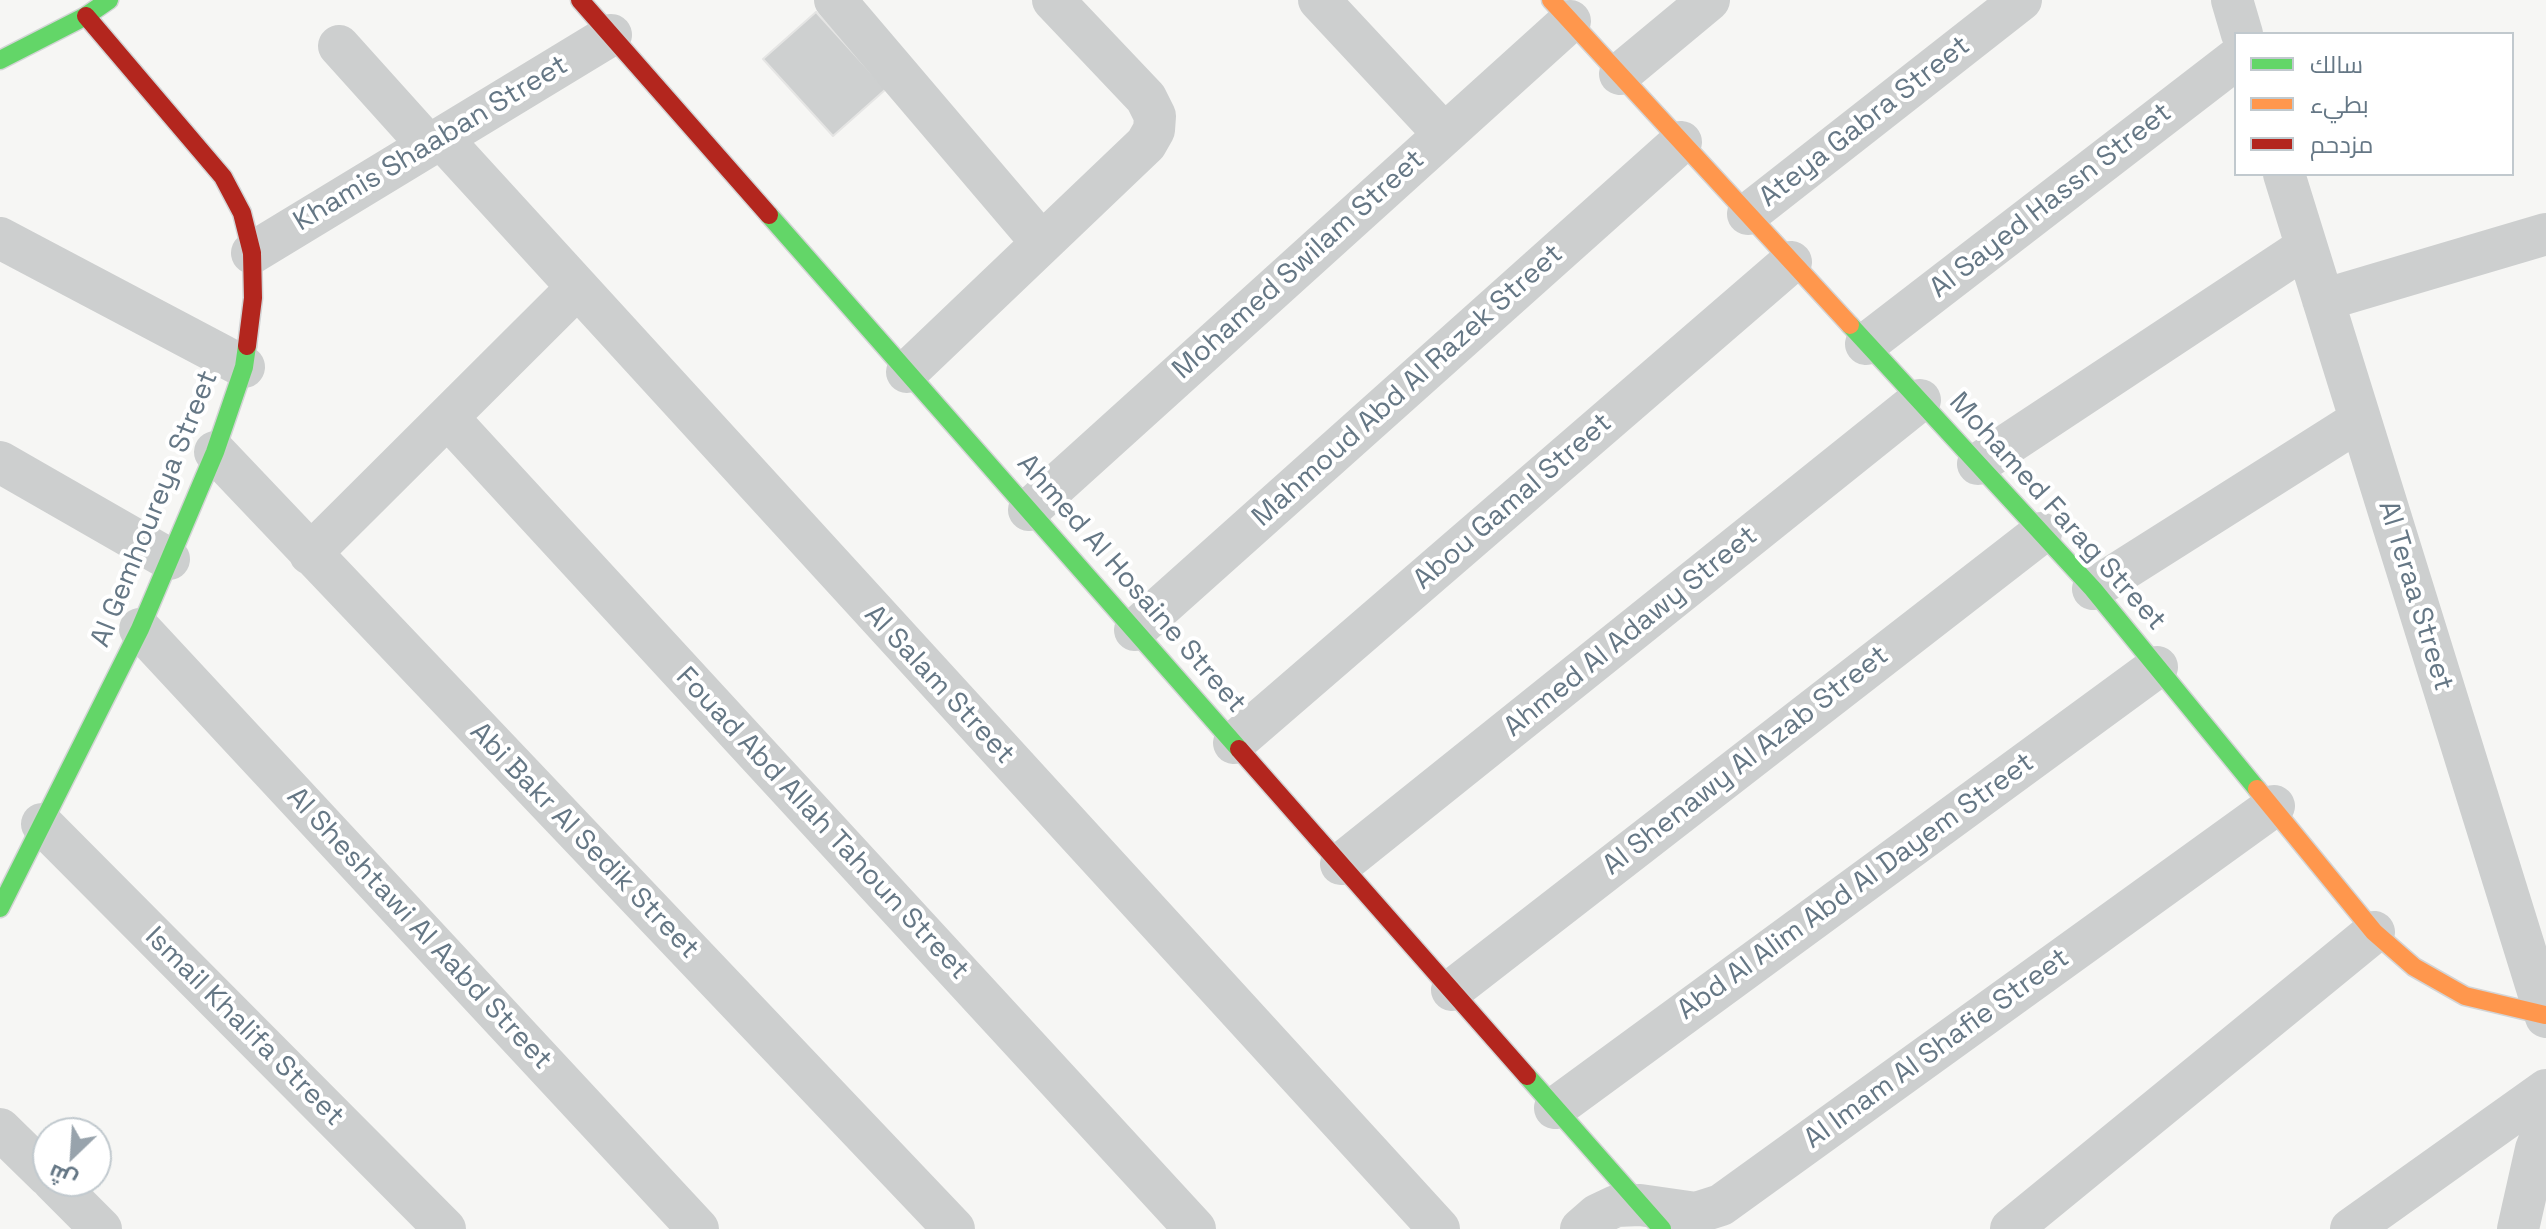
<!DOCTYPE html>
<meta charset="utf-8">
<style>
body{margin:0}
#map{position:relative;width:2546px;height:1229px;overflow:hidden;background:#f6f6f4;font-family:"Space Grotesk",Cairo,sans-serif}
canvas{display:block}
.legend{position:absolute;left:2234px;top:32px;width:280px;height:144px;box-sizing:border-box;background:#fff;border:2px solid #c1c9ce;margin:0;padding:10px 14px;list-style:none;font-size:24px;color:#657785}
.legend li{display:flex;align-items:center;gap:16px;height:40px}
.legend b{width:40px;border:2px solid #c1c9ce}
.north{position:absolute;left:32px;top:1117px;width:80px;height:80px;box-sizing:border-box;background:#fff;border:2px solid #c1c9ce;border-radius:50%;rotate:205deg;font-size:22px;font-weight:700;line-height:32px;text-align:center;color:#657785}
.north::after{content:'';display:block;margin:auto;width:28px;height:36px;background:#98a3ac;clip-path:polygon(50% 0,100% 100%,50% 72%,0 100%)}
</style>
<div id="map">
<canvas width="2546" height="1229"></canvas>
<ul class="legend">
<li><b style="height:10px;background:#63d668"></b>سالك</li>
<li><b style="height:10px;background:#ff974d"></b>بطيء</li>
<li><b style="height:10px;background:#b3261e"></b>مزدحم</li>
</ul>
<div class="north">ش</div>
</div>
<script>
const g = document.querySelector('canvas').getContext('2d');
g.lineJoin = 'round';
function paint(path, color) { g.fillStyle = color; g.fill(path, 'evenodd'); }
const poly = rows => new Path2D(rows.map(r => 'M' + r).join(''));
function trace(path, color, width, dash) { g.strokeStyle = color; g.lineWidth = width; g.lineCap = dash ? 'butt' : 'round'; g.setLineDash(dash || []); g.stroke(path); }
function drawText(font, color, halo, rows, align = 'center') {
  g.font = font + ' "Space Grotesk",sans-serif'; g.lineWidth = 8; g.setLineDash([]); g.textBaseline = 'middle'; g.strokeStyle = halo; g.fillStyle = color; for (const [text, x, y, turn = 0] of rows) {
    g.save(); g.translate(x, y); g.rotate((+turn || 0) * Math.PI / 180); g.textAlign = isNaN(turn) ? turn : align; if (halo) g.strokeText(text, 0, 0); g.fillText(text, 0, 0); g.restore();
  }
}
const building = poly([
 [816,12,886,89,833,136,763,59,816,12]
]);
const street = poly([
 [835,0,1042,243],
 [1319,0,1444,134],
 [2232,0,2242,34],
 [339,46,429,146],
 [1620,74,1709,0],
 [441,138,1439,1229],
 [2284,174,2546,1017],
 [1748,214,2021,0],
 [0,238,244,367],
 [252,253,611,35],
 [2323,300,2546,234],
 [1866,344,2236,59],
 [907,372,1146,144,1154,130,1155,116,1146,98,1053,0],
 [448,418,1195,1229],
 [215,452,954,1229],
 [0,462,169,559],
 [1978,464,2306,247],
 [1029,510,1570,21],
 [310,554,576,289],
 [2093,589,2360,420],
 [140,629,698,1229],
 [1135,630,1681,142],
 [1234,743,1791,262],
 [42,824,445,1229],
 [1341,864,1920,400],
 [1452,990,2041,533],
 [1555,1108,2157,667],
 [0,1129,48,1176],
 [53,1181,101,1229],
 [1581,1229,1597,1215,1616,1206,1640,1205,1696,1213,1721,1205,2274,806],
 [2011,1229,2374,932],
 [2351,1229,2546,1090],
 [2518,1229,2536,1149,2546,1124]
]);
const fast = poly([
 [0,60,86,16,109,0],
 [769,215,1239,749],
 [1850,325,2093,589,2257,789],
 [0,908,140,629,215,452,244,367,247,346],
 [1527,1076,1662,1229]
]);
const slow = poly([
 [1551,0,1850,325],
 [2257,789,2374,932,2414,967,2465,996,2545,1015]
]);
const jam = poly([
 [580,0,769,215],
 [86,16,223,177,242,213,252,253,253,298,247,346],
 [1239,749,1527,1076]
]);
const streetNames = [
 ["Ateya Gabra Street",1865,122,-38],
 ["Khamis Shaaban Street",431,144,-31],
 ["Al Sayed Hassn Street",2051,201,-38],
 ["Mohamed Swilam Street",1299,265,-42],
 ["Mahmoud Abd Al Razek Street",1408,386,-42],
 ["Abou Gamal Street",1513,502,-41],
 ["Al Gemhoureya Street",155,509,-68],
 ["Mohamed Farag Street",2057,512,48],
 ["Ahmed Al Hosaine Street",1131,584,49],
 ["Al Teraa Street",2415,596,73],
 ["Ahmed Al Adawy Street",1631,632,-39],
 ["Al Salam Street",939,685,47],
 ["Al Shenawy Al Azab Street",1746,761,-38],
 ["Fouad Abd Allah Tahoun Street",822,824,47],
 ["Abi Bakr Al Sedik Street",584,841,46],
 ["Abd Al Alim Abd Al Dayem Street",1856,887,-36],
 ["Al Sheshtawi Al Aabd Street",419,929,47],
 ["Ismail Khalifa Street",244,1027,45],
 ["Al Imam Al Shafie Street",1937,1049,-36]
];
paint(building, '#ced0d0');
trace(building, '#e5e5e4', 2);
trace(fast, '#d3d4d5', 21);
trace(slow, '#d3d4d5', 21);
trace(jam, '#d3d4d5', 21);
trace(street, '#cdcfcf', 42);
trace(fast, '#63d668', 18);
trace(slow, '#ff974d', 18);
trace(jam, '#b3261e', 18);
drawText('28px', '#657785', '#fff', streetNames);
</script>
